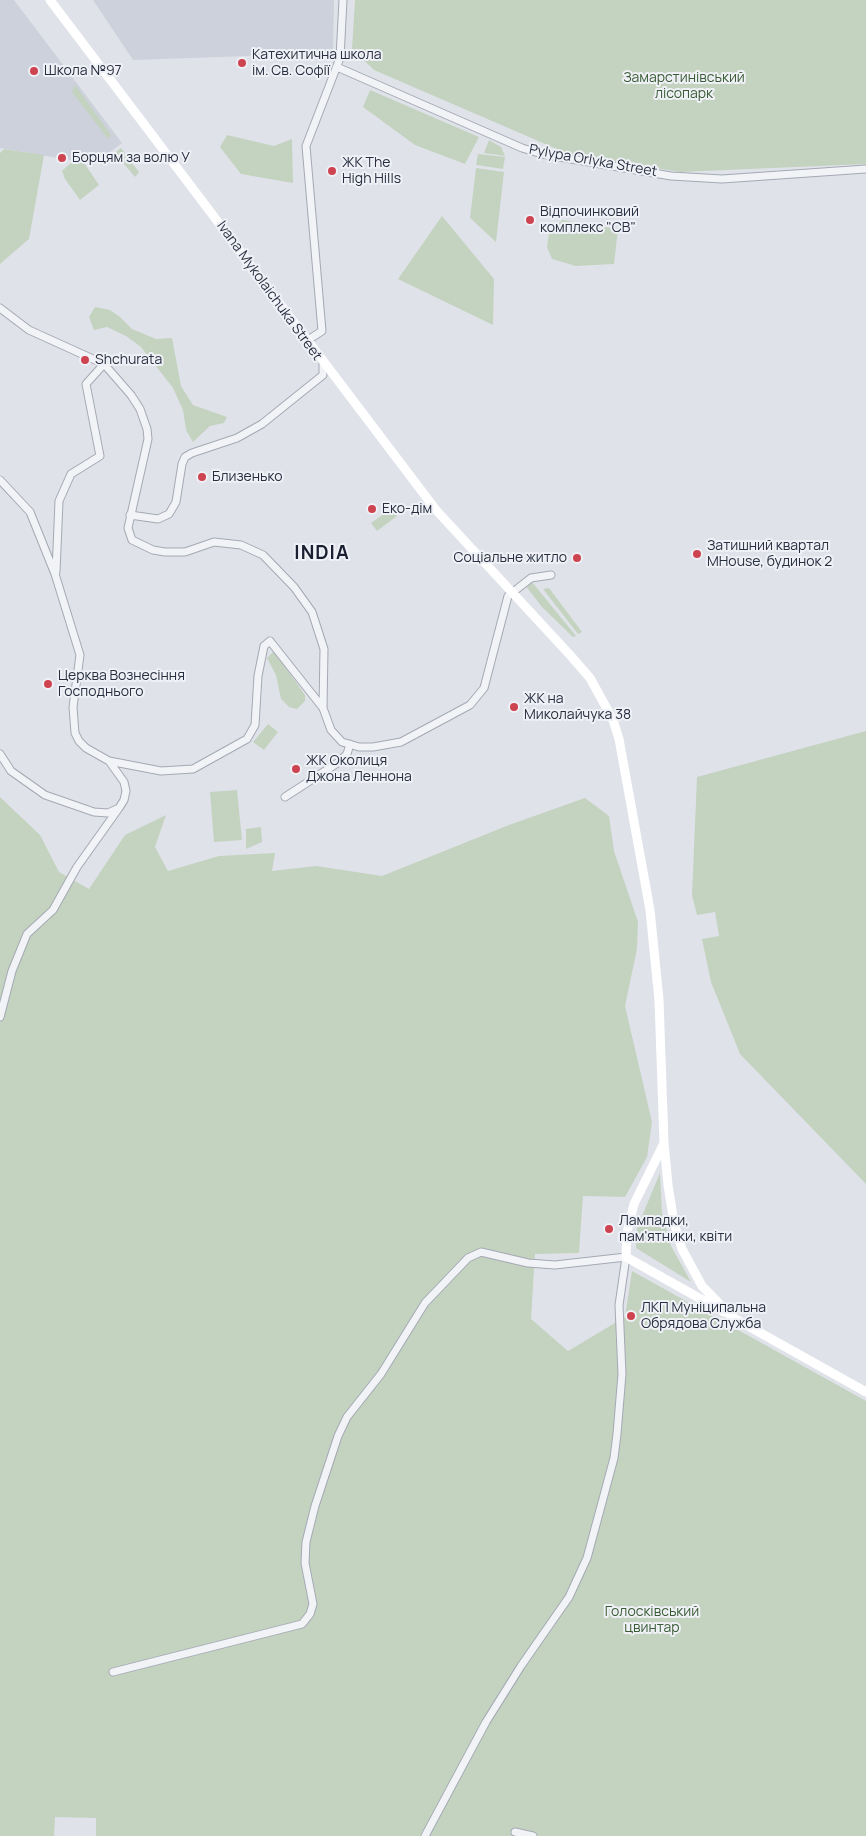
<!DOCTYPE html>
<meta charset="utf-8">
<style>
body{margin:0}
canvas{display:block;background:#dfe2e9}
</style>
<canvas width="866" height="1836"></canvas>
<script>
const g = document.querySelector('canvas').getContext('2d');
g.lineJoin = 'round';
function paint(path, color) { g.fillStyle = color; g.fill(path, 'evenodd'); }
const poly = rows => new Path2D(rows.map(r => 'M' + r).join(''));
function trace(path, color, width, dash) { g.strokeStyle = color; g.lineWidth = width; g.lineCap = dash ? 'butt' : 'round'; g.setLineDash(dash || []); g.stroke(path); }
function drawText(font, color, halo, rows, align = 'center') {
  g.font = font + ' Manrope,sans-serif'; g.lineWidth = 4; g.setLineDash([]); g.textBaseline = 'middle'; g.strokeStyle = halo; g.fillStyle = color; for (const [text, x, y, turn = 0] of rows) {
    g.save(); g.translate(x, y); g.rotate((+turn || 0) * Math.PI / 180); g.textAlign = isNaN(turn) ? turn : align; if (halo) g.strokeText(text, 0, 0); g.fillText(text, 0, 0); g.restore();
  }
}
const built = poly([
 [0,0,14,0,122,143,94,164,0,148],
 [93,0,334,0,333,53,133,60]
]);
const green = poly([
 [355,0,866,0,866,164,680,172,566,153,374,70,352,49],
 [75,85,111,135,108,139,72,92],
 [370,90,479,137,465,164,415,145,363,107],
 [227,135,274,146,292,139,293,183,241,174,220,147],
 [489,140,501,147,505,156,484,153],
 [121,148,139,172,135,177,115,153],
 [4,149,44,155,29,239,0,264,0,153],
 [478,154,505,157,503,169,476,165],
 [73,161,84,163,99,185,80,200,65,179,62,171],
 [476,168,504,172,496,242,470,218],
 [442,216,494,279,493,325,398,279],
 [562,220,618,229,614,264,576,266,552,259,547,247,549,233],
 [95,307,110,310,120,317,132,329,156,339,172,338,181,386,193,405,227,417,224,423,210,426,193,442,186,430,183,410,173,388,141,347,126,336,107,327,94,330,89,317],
 [392,508,397,516,377,531,371,523],
 [532,582,576,636,573,637,542,607,525,585],
 [549,588,582,632,578,634,543,589],
 [274,651,305,695,305,701,297,709,289,707,281,699,276,675,267,658],
 [268,724,278,732,264,750,253,742],
 [866,731,866,1184,740,1054,711,982,702,939,719,936,715,912,697,915,692,895,697,777],
 [237,790,242,840,214,842,210,792],
 [0,797,40,835,59,872,89,889,125,835,166,815,155,847,168,871,219,856,275,853,272,871,316,866,382,876,509,825,585,798,609,816,614,851,638,922,637,949,625,1006,652,1122,647,1157,625,1197,583,1196,579,1253,535,1254,531,1319,568,1351,625,1317,632,1271,866,1401,866,1836,96,1836,96,1818,55,1817,54,1836,0,1836],
 [261,827,262,842,246,849,246,829],
 [660,1173,662,1213,671,1246,691,1282,636,1248,637,1228]
]);
const street = poly([
 [337,67,522,148,542,154,671,176,722,179,866,169],
 [0,308,29,330,104,364,131,395,140,409,147,429,148,439,128,528,132,540,153,550,165,552,185,552,214,542,241,545,263,555,294,587,312,612,324,649,323,708],
 [308,340,322,331,306,146,340,58,343,0],
 [0,480,30,512,55,574,80,655,73,707,75,733,79,741,86,748,109,761,161,771,193,769,247,739,255,725,258,676,264,646,270,641,323,708,331,730,342,742,359,747,373,747,401,742,470,705,484,688,508,596,531,578,551,575],
 [130,515,158,519,169,514,176,502,182,464,185,457,192,453,237,438,262,424,323,375,323,363],
 [56,572,59,501,71,474,100,456,86,384,104,364],
 [0,754,11,771,45,795,94,812,108,813,119,808,124,800,126,791,124,782,109,761],
 [285,797,339,762,347,754,350,744],
 [0,1017,12,971,27,934,53,910,77,867,119,808],
 [113,1672,302,1624,310,1614,313,1604,305,1563,306,1542,315,1506,338,1436,347,1417,381,1374,425,1303,468,1258,481,1252,528,1263,555,1265,626,1257,619,1305,622,1374,617,1434,614,1458,587,1558,569,1597,521,1666,486,1722,425,1836],
 [515,1832,533,1836]
]);
const secondary = poly([
 [50,0,436,510,570,655,590,678,601,698,613,720,619,739,650,910,659,1000,664,1143,668,1185,674,1223,682,1249,702,1286,732,1317,866,1392],
 [664,1143,634,1204,627,1232,626,1257,724,1312]
]);
const markers = [
 [242,63,5,"#ce4350"],
 [34,71,5,"#ce4350"],
 [62,158,5,"#ce4350"],
 [332,171,5,"#ce4350"],
 [530,220,5,"#ce4350"],
 [85,360,5,"#ce4350"],
 [202,477,5,"#ce4350"],
 [372,509,5,"#ce4350"],
 [697,554,5,"#ce4350"],
 [577,558,5,"#ce4350"],
 [48,684,5,"#ce4350"],
 [514,707,5,"#ce4350"],
 [296,769,5,"#ce4350"],
 [609,1229,5,"#ce4350"],
 [631,1316,5,"#ce4350"]
];
const poiNames = [
 ["Катехитична школа",252,55],
 ["ім. Св. Софії",252,71],
 ["Школа №97",44,71],
 ["Борцям за волю У",72,158],
 ["ЖК The",342,163],
 ["High Hills",342,179],
 ["Відпочинковий",540,212],
 ["комплекс \"СВ\"",540,228],
 ["Shchurata",95,360],
 ["Близенько",212,477],
 ["Еко-дім",382,509],
 ["Затишний квартал",707,546],
 ["MHouse, будинок 2",707,562],
 ["Соціальне житло",567,558,"right"],
 ["Церква Вознесіння",58,676],
 ["Господнього",58,692],
 ["ЖК на",524,699],
 ["Миколайчука 38",524,715],
 ["ЖК Околиця",306,761],
 ["Джона Леннона",306,777],
 ["Лампадки,",619,1221],
 ["пам'ятники, квіти",619,1237],
 ["ЛКП Муніципальна",641,1308],
 ["Обрядова Служба",641,1324]
];
const parkNames = [
 ["Замарстинівський",684,78],
 ["лісопарк",684,94],
 ["Голосківський",652,1612],
 ["цвинтар",652,1628]
];
const streetNames = [
 ["Pylypa Orlyka Street",593,161,10],
 ["Ivana Mykolaichuka Street",269,291,54]
];
const districtNames = [
 ["INDIA",322,554]
];
paint(built, '#cdd1db');
paint(green, '#c4d3c0');
trace(street, '#a4a9b3', 9);
trace(street, '#f2f3f7', 7);
trace(secondary, '#fff', 9);
for (const [x, y, r, color] of markers) { const dot = new Path2D(); dot.arc(x, y, r, 0, 2 * Math.PI); g.fillStyle = color; g.fill(dot); trace(dot, '#eff1f6', 2); }
drawText('14px', '#282f40', '#eff1f6', poiNames, 'left');
drawText('14px', '#3a5c35', '#eff1f6', parkNames);
drawText('14px', '#282f40', '#eff1f6', streetNames);
g.letterSpacing = '1px';
drawText('bold 19px', '#1a2031', '#eff1f6', districtNames);
g.letterSpacing = '0px';
</script>
